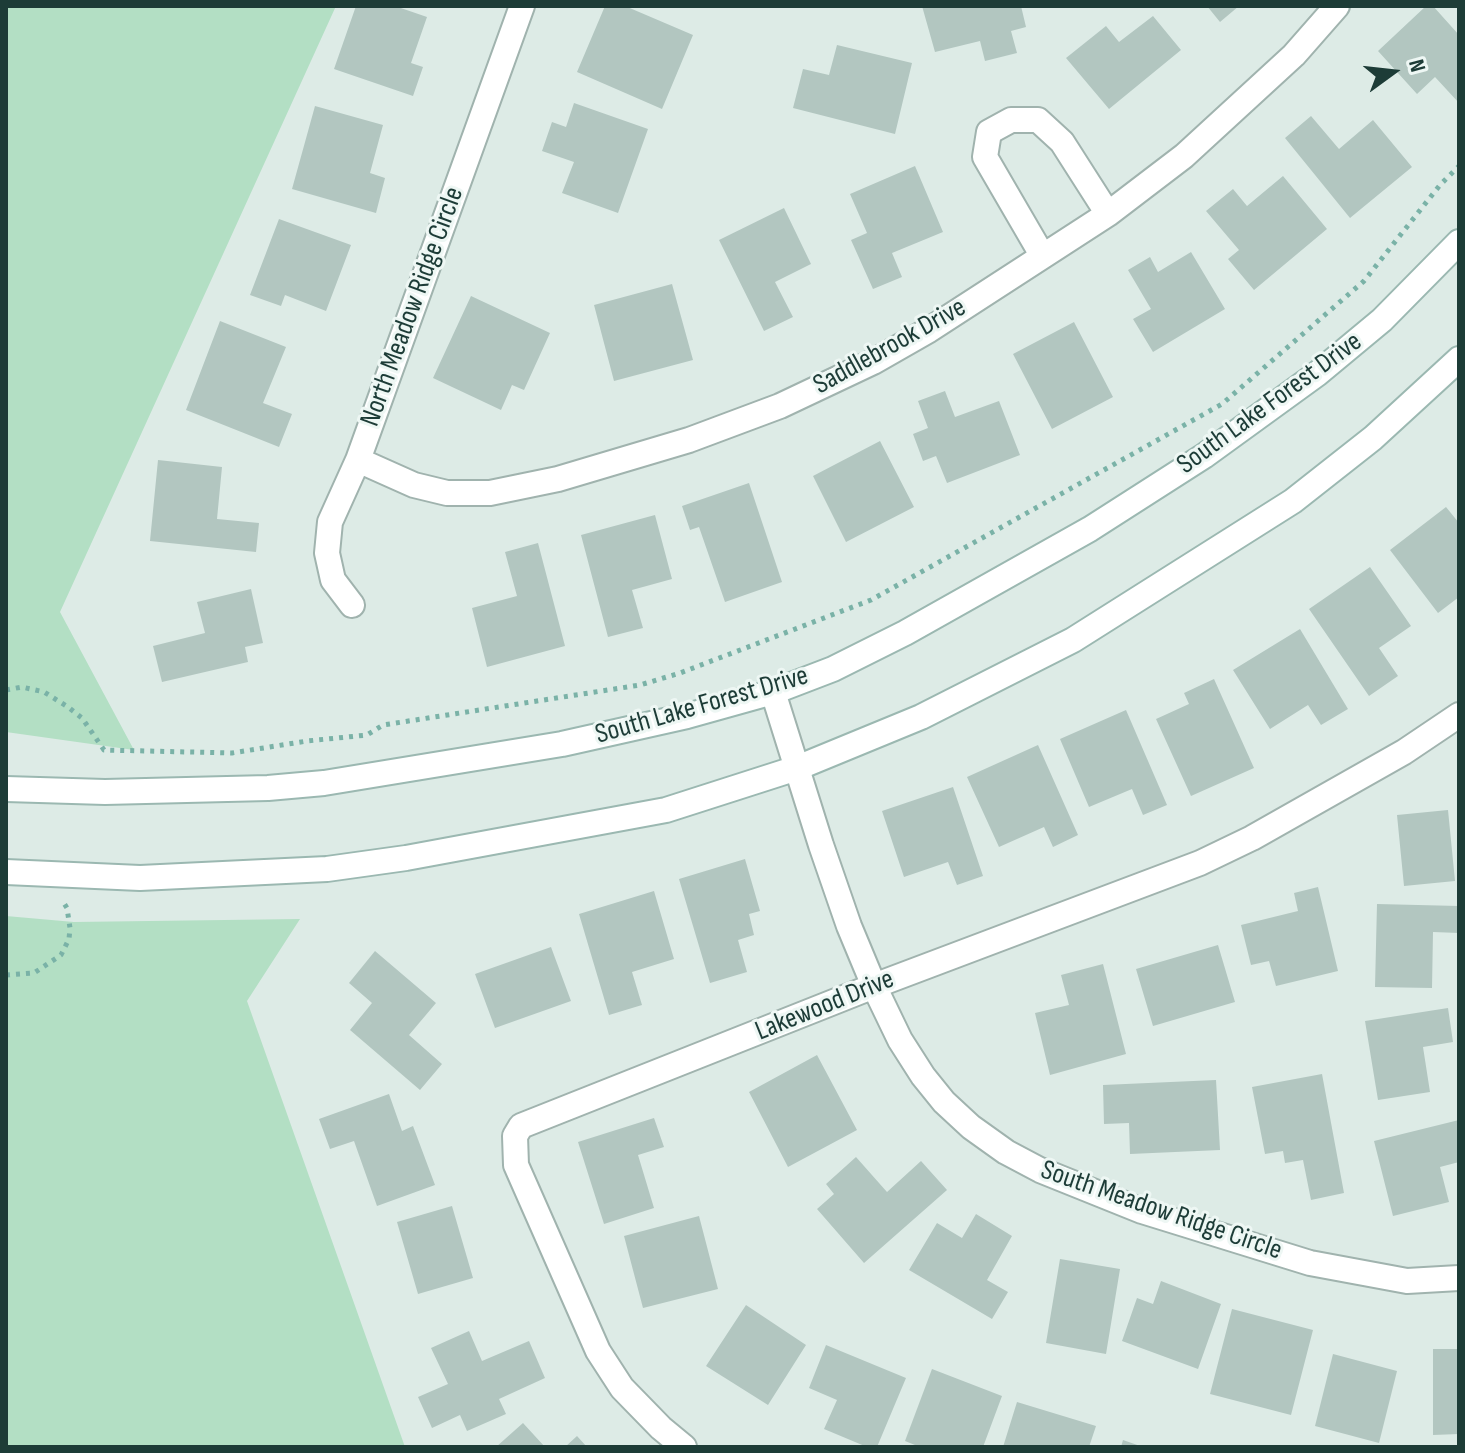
<!DOCTYPE html>
<style>
body{margin:0}
#map{position:relative;width:1465px;height:1453px;overflow:hidden;background:#ddebe6;font-family:"Sofia Sans Condensed",sans-serif}
canvas{display:block}
.frame{position:absolute;inset:0;border:8px solid #1d3c37;pointer-events:none}
.north{position:absolute;left:1353px;top:32px;width:80px;height:80px;-webkit-text-stroke:6px #eef7f4;paint-order:stroke;rotate:75deg;font-size:22px;font-weight:700;line-height:32px;text-align:center;color:#1d3c37}
.north::after{content:'';display:block;margin:auto;width:28px;height:36px;background:#1d3c37;clip-path:polygon(50% 0,100% 100%,50% 72%,0 100%)}
</style>
<div id="map">
<canvas width="1465" height="1453"></canvas>
<div class="frame"></div>
<div class="north">N</div>
</div>
<script>
const g = document.querySelector('canvas').getContext('2d');
g.lineJoin = 'round';
function paint(path, color) { g.fillStyle = color; g.fill(path, 'evenodd'); }
const poly = rows => new Path2D(rows.map(r => 'M' + r).join(''));
function trace(path, color, width, dash) { g.strokeStyle = color; g.lineWidth = width; g.lineCap = dash ? 'butt' : 'round'; g.setLineDash(dash || []); g.stroke(path); }
function drawText(font, color, halo, rows, align = 'center') {
  g.font = font + ' "Sofia Sans Condensed",sans-serif'; g.lineWidth = 6; g.setLineDash([]); g.textBaseline = 'middle'; g.strokeStyle = halo; g.fillStyle = color; for (const [text, x, y, turn = 0] of rows) {
    g.save(); g.translate(x, y); g.rotate((+turn || 0) * Math.PI / 180); g.textAlign = isNaN(turn) ? turn : align; if (halo) g.strokeText(text, 0, 0); g.fillText(text, 0, 0); g.restore();
  }
}
const green = poly([
 [6,6,336,6,60,612,134,750,6,732],
 [6,916,74,922,300,919,247,1001,405,1447,6,1447]
]);
const building = poly([
 [356,6,395,6,427,17,411,63,423,67,413,96,334,69],
 [605,6,625,6,693,35,662,109,577,72],
 [922,6,1021,6,1026,27,1011,31,1017,53,985,61,980,41,935,52],
 [1207,6,1239,6,1220,22],
 [1426,6,1433,6,1459,35,1459,103,1435,77,1417,94,1378,51],
 [1153,16,1181,50,1109,109,1066,58,1106,26,1119,42],
 [837,45,912,63,895,134,793,108,803,69,829,75],
 [574,103,648,129,618,213,562,193,574,162,542,151,552,122,566,127],
 [315,106,383,125,370,173,385,178,376,213,292,189],
 [1311,116,1339,149,1373,120,1412,167,1350,218,1285,138],
 [915,166,943,232,892,253,902,277,873,289,851,240,867,233,850,194],
 [1283,176,1327,229,1254,290,1228,259,1239,250,1206,211,1233,189,1247,206],
 [784,208,811,264,775,282,793,317,764,331,719,240],
 [279,219,351,245,326,311,285,295,281,306,250,295],
 [1191,252,1225,309,1153,352,1133,319,1151,309,1128,270,1150,257,1158,272],
 [672,284,693,360,614,381,594,305],
 [471,296,550,333,524,390,512,385,501,410,433,378],
 [220,321,286,347,263,403,292,414,279,447,186,410],
 [1074,322,1113,397,1052,429,1013,354],
 [945,391,955,417,999,401,1020,455,947,483,936,456,923,461,913,434,928,428,918,401],
 [880,441,914,507,846,542,813,476],
 [158,460,222,467,217,519,259,523,256,552,150,541],
 [749,483,782,582,725,602,699,527,690,530,682,506],
 [1446,507,1459,523,1459,597,1438,613,1390,550],
 [655,515,672,579,632,590,643,628,608,637,581,535],
 [538,543,565,646,487,667,472,608,517,596,505,552],
 [1370,567,1411,626,1379,648,1398,676,1369,696,1309,609],
 [251,589,263,643,245,647,248,662,162,682,153,646,205,633,197,602],
 [1300,629,1348,709,1321,725,1308,705,1270,729,1233,670],
 [1214,679,1254,768,1191,796,1156,719,1189,704,1184,693],
 [1126,710,1167,805,1143,815,1132,789,1089,807,1060,739],
 [1038,745,1078,835,1053,847,1044,827,999,847,967,777],
 [953,787,983,876,957,885,948,862,904,877,882,811],
 [1448,810,1455,881,1404,886,1397,815],
 [745,859,760,911,749,914,754,935,738,940,747,972,710,983,679,879],
 [1318,887,1338,971,1276,986,1269,961,1251,965,1241,925,1298,911,1294,893],
 [654,891,674,959,632,972,642,1005,609,1015,579,914],
 [1377,904,1459,906,1459,933,1433,932,1432,988,1375,987],
 [1218,945,1235,1002,1153,1026,1136,969],
 [551,947,571,1001,495,1028,475,974],
 [375,951,436,1003,409,1035,442,1064,420,1090,350,1030,372,1003,349,983],
 [1103,964,1126,1054,1050,1075,1035,1013,1069,1005,1061,975],
 [1448,1008,1453,1042,1423,1047,1430,1092,1378,1100,1365,1021],
 [817,1055,857,1130,788,1167,749,1092],
 [1322,1074,1344,1193,1311,1200,1303,1160,1285,1163,1283,1151,1265,1154,1252,1087],
 [1216,1080,1220,1150,1130,1154,1129,1123,1104,1124,1103,1085],
 [389,1094,402,1131,413,1126,435,1185,377,1206,354,1141,330,1149,319,1119],
 [654,1118,664,1147,638,1155,654,1208,604,1224,578,1142],
 [1459,1120,1459,1162,1440,1167,1449,1202,1393,1216,1374,1141],
 [856,1157,887,1192,921,1161,947,1190,864,1263,817,1209,834,1194,826,1184],
 [452,1206,473,1278,418,1294,397,1222],
 [976,1214,1012,1236,987,1280,1008,1292,992,1319,909,1270,937,1223,962,1238],
 [699,1216,718,1289,643,1308,624,1236],
 [1060,1259,1120,1269,1106,1354,1046,1343],
 [1161,1281,1221,1304,1198,1369,1122,1341,1137,1298,1153,1304],
 [746,1305,806,1345,768,1405,706,1366],
 [1232,1309,1313,1330,1291,1415,1210,1394],
 [469,1331,482,1361,529,1341,545,1378,499,1399,506,1414,467,1431,460,1415,432,1428,418,1397,448,1384,431,1348],
 [826,1345,906,1378,877,1447,867,1447,824,1429,837,1400,809,1388],
 [1433,1349,1459,1349,1459,1434,1433,1435],
 [1333,1354,1397,1371,1379,1443,1315,1426],
 [932,1369,1002,1396,983,1447,920,1447,905,1441],
 [1017,1402,1096,1426,1089,1447,1003,1447],
 [523,1423,545,1447,496,1447],
 [577,1436,587,1447,565,1447],
 [1123,1440,1143,1447,1121,1447]
]);
const path = poly([
 [6,690,22,687,44,692,68,707,82,718,104,750,232,753,307,741,367,735,383,725,640,685,680,673,871,600,1222,404,1364,281,1440,185,1459,166],
 [6,975,34,973,61,955,69,939,70,928,67,908,62,900]
]);
const minor = poly([
 [1042,255,985,157,989,132,1011,120,1038,120,1062,142,1108,214],
 [358,460,414,485,447,493,490,493,558,479,689,440,780,406,873,362,929,330,1108,214,1184,156,1294,55,1337,6],
 [352,605,333,580,327,553,330,522,358,460,522,6],
 [773,692,821,845,849,926,874,986,900,1040,923,1076,944,1102,971,1127,1006,1152,1040,1170,1142,1211,1310,1263,1407,1281,1459,1278],
 [684,1447,661,1428,622,1388,598,1351,516,1165,515,1136,521,1126,874,986,1200,863,1252,838,1404,752,1459,715]
]);
const secondary = poly([
 [6,789,105,792,268,788,324,783,562,744,687,716,773,692,833,669,905,633,1090,529,1204,456,1317,374,1382,320,1459,242],
 [6,872,140,878,327,869,406,858,666,810,797,768,921,717,1073,640,1293,501,1373,438,1459,359]
]);
const streetNames = [
 ["North Meadow Ridge Circle",413,307,-70],
 ["Saddlebrook Drive",890,347,-29],
 ["South Lake Forest Drive",1270,404,-36],
 ["South Lake Forest Drive",702,706,-16],
 ["Lakewood Drive",825,1006,-22],
 ["South Meadow Ridge Circle",1161,1211,19]
];
paint(green, '#b3dfc4');
paint(building, '#b2c6c0');
trace(minor, '#a0b3ae', 28);
trace(secondary, '#9bb8b1', 28);
trace(path, '#7ab2a7', 5, [4, 6]);
trace(minor, '#fff', 24);
trace(secondary, '#fff', 24);
drawText('28px', '#1d3c37', '#eef7f4', streetNames);
</script>
